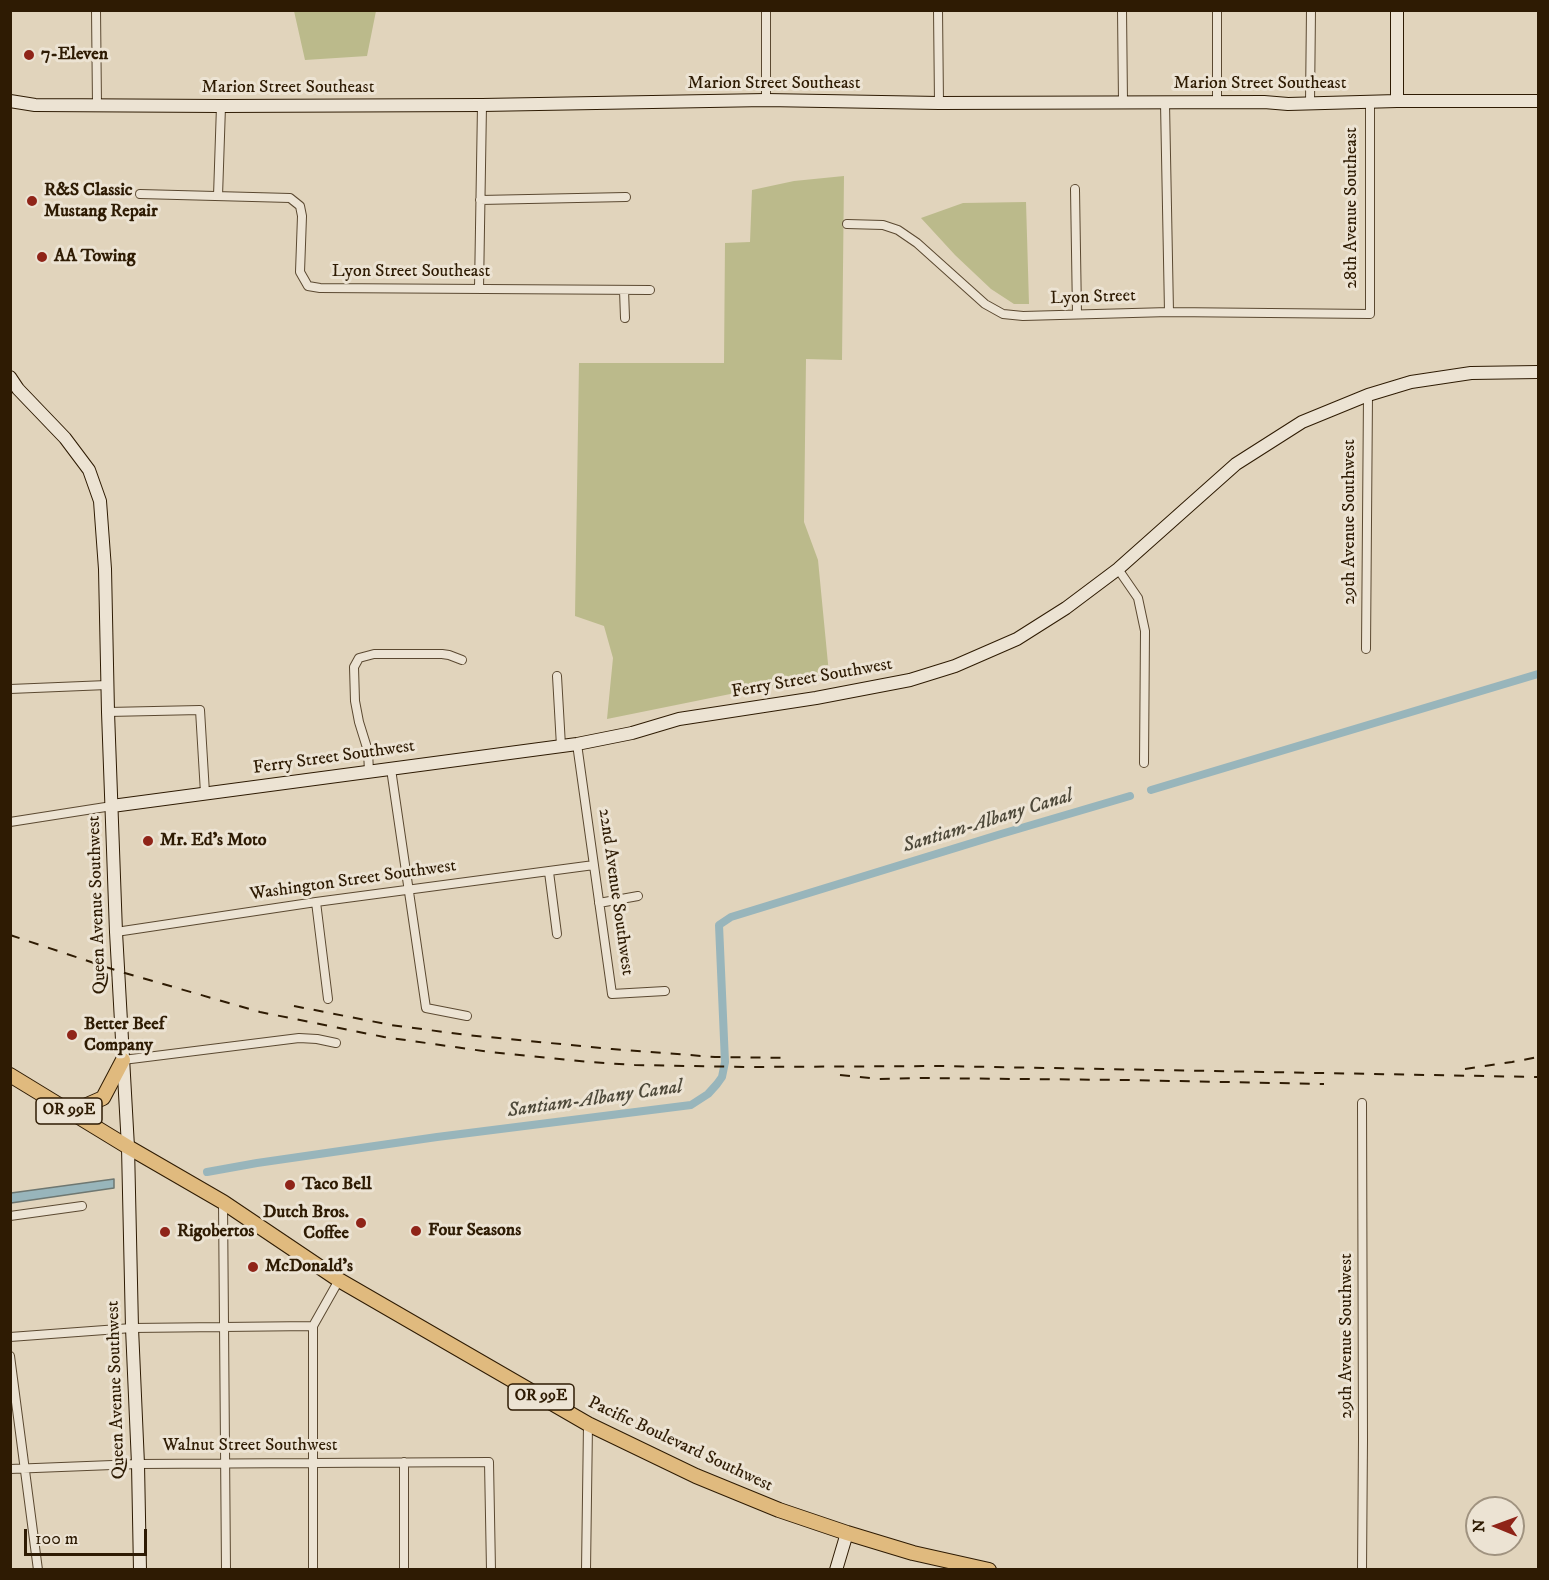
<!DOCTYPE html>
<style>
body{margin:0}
#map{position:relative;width:1549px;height:1580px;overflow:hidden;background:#e1d4bc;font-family:"IM FELL DW Pica",serif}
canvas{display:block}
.frame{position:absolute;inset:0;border:12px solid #2e1b03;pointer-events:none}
.north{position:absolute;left:1465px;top:1496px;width:60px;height:60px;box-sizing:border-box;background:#ece3d3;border:2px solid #a09380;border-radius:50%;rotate:271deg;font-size:16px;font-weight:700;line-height:24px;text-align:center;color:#2e1b03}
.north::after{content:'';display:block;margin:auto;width:21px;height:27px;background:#8f2418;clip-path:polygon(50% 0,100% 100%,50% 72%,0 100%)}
.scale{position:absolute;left:24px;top:1529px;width:123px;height:27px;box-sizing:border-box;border:3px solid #2e1b03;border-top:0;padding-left:8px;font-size:18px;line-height:21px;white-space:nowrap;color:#2e1b03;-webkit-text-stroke:4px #ece3d3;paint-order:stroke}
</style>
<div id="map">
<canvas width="1549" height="1580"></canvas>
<div class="frame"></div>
<div class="north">N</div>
<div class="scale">100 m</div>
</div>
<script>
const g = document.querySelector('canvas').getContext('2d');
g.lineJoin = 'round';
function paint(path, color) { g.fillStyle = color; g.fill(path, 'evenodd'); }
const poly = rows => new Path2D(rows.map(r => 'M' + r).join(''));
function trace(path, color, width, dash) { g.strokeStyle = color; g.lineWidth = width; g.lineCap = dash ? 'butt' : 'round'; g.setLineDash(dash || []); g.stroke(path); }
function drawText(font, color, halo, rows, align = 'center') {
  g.font = font + ' "IM FELL DW Pica",serif'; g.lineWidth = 6; g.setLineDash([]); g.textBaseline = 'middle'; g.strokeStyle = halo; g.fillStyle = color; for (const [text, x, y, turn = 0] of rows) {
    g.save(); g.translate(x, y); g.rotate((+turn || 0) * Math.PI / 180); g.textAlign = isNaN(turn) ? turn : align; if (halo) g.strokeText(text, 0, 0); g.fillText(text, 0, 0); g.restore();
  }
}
const green = poly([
 [294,11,376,11,367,56,305,60],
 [844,176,842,360,806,359,804,522,818,560,829,674,607,719,613,658,604,626,575,616,579,363,724,363,725,243,750,242,752,190,794,181],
 [1026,202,1029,304,1014,304,991,289,955,255,921,218,963,203]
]);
const water = poly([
 [114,1179,114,1188,11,1203,11,1193,114,1179]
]);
const canal = poly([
 [1151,790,1538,674],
 [207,1172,257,1163,437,1137,691,1105,708,1094,717,1084,722,1077,725,1062,719,925,731,917,1001,834,1130,796]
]);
const street = poly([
 [96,10,97,105],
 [766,10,766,100],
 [938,10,939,103],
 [1122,10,1123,102],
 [1217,10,1217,102],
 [1165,103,1169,312],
 [1310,103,1311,10],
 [1075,189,1077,314],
 [140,194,290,198,300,206,302,216,300,272,308,286,320,288,650,290],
 [218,196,221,106],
 [480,200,626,197],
 [847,224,883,225,898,230,917,243,985,304,1003,314,1023,316,1169,312,1370,314,1370,102],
 [479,289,482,105],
 [624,290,625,318],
 [1118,569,1138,598,1145,631,1144,763],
 [1366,649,1368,395],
 [557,676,561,746],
 [10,689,107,685],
 [108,712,200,710,205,793],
 [577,744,612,994,665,991],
 [391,769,426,1008,467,1016],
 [369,772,368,751,359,722,355,701,354,667,359,658,374,654,442,654,449,655,462,660],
 [10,822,112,806],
 [549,872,557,934],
 [316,902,328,999],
 [599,903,638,896],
 [116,932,316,902,594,865],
 [123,1060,299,1038,317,1039,336,1043],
 [223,1202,226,1570],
 [10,1216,82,1206],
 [10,1337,132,1328,313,1326],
 [10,1356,38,1570],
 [10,1469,138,1464,489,1462,491,1570],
 [313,1570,313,1326,339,1280],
 [404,1570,404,1462],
 [586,1570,588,1424],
 [1362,1570,1363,1439,1362,1103]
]);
const secondary = poly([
 [10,101,35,105,221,106,482,105,766,100,939,103,1264,102,1288,104,1397,101,1538,101],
 [1397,101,1397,10],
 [10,377,18,389,65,438,89,470,100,501,105,569,108,712,116,932,128,1147,132,1328,138,1464,140,1570],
 [112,806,577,744,632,733,679,719,816,698,910,680,955,666,1017,639,1066,608,1118,569,1236,464,1302,422,1368,395,1411,382,1471,373,1538,372],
 [836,1570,847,1533]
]);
const primary = poly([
 [10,1075,128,1147,223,1202,339,1280,588,1424,696,1476,779,1510,847,1533,913,1553,989,1570],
 [71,1112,103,1098,123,1060]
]);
const rail = poly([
 [10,935,118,971,260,1012,384,1037,490,1052,589,1062,635,1065,747,1067,939,1066,1538,1077],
 [294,1006,391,1025,467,1035,612,1049,715,1057,790,1058],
 [1465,1069,1512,1062,1538,1057],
 [840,1075,879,1079,920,1078,1124,1080,1324,1084]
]);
const markers = [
 [29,55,6,"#8f2418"],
 [32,201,6,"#8f2418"],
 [42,257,6,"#8f2418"],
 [148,841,6,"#8f2418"],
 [72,1035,6,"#8f2418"],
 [290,1185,6,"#8f2418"],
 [361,1223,6,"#8f2418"],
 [416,1231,6,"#8f2418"],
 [165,1232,6,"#8f2418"],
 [253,1267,6,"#8f2418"]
];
const shields = [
 [69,1111,66],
 [541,1397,66]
];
const shieldNames = [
 ["OR 99E",69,1111],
 ["OR 99E",541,1397]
];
const poiNames = [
 ["7-Eleven",41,55],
 ["R&S Classic",44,191],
 ["Mustang Repair",44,212],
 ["AA Towing",54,257],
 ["Mr. Ed's Moto",160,841],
 ["Better Beef",84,1025],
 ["Company",84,1046],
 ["Taco Bell",302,1185],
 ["Dutch Bros.",349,1213,"right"],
 ["Coffee",349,1234,"right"],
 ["Four Seasons",428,1231],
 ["Rigobertos",177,1232],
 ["McDonald's",265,1267]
];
const streetNames = [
 ["Marion Street Southeast",774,84],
 ["Marion Street Southeast",1260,84],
 ["Marion Street Southeast",288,88],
 ["28th Avenue Southeast",1352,208,-90],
 ["Lyon Street Southeast",411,272],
 ["Lyon Street",1093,298,-2],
 ["29th Avenue Southwest",1350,522,-90],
 ["Ferry Street Southwest",812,679,-10],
 ["Ferry Street Southwest",334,758,-8],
 ["Washington Street Southwest",353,881,-8],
 ["22nd Avenue Southwest",615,892,82],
 ["Queen Avenue Southwest",98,905,-92],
 ["29th Avenue Southwest",1347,1336,-90],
 ["Queen Avenue Southwest",117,1390,-92],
 ["Pacific Boulevard Southwest",680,1445,25],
 ["Walnut Street Southwest",250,1446]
];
const waterNames = [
 ["Santiam-Albany Canal",988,822,-17],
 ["Santiam-Albany Canal",595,1100,-8]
];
paint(green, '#bbba8b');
paint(water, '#98b5bb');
trace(water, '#6e7771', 1.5);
trace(canal, '#98b5bb', 8);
trace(street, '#5b4931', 10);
trace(secondary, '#2e1b03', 14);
trace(primary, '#2e1b03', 16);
trace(street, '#ece3d3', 8);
trace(secondary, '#ece3d3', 12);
trace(primary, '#e0ba7e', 14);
trace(rail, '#2e1b03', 2, [10, 10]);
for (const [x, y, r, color] of markers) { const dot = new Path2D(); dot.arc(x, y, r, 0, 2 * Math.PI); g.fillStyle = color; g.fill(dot); trace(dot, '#ece3d3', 2); }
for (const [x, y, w] of shields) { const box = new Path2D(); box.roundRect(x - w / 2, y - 13, w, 26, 4.5); g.fillStyle = '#ece3d3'; g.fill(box); trace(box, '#2e1b03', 1.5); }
drawText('bold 16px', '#2e1b03', null, shieldNames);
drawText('bold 18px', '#2e1b03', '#ece3d3', poiNames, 'left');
drawText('18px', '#2e1b03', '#ece3d3', streetNames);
drawText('italic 20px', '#4e493a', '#ece3d3', waterNames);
</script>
